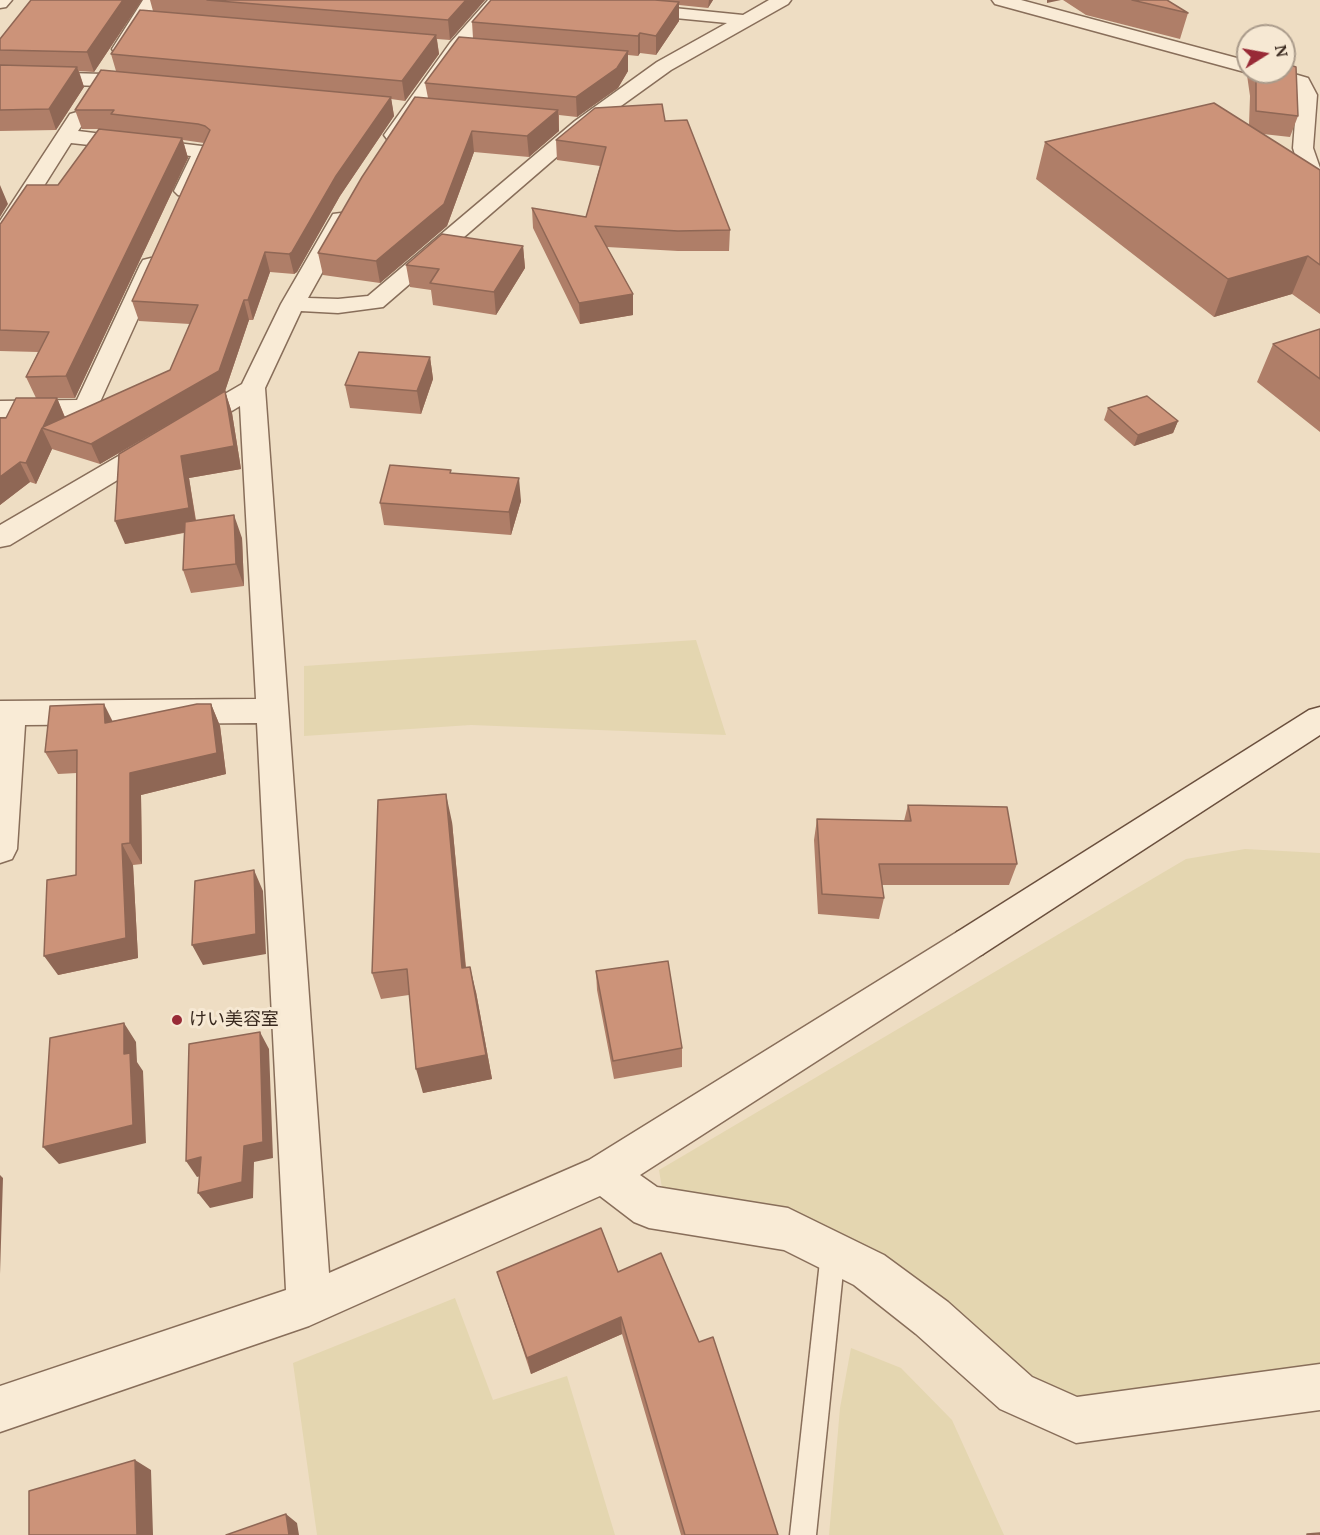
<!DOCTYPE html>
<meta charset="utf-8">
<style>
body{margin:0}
#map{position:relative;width:1320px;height:1535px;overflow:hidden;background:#eeddc3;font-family:"PT Serif",serif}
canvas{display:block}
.north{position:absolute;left:1236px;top:24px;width:60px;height:60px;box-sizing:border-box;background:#f6e8d3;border:2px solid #aa9b8b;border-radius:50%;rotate:79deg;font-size:16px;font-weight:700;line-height:24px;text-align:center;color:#38281e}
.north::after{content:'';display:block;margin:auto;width:21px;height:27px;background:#982a36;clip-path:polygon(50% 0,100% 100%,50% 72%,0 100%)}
</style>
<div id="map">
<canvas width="1320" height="1535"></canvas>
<div class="north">N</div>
</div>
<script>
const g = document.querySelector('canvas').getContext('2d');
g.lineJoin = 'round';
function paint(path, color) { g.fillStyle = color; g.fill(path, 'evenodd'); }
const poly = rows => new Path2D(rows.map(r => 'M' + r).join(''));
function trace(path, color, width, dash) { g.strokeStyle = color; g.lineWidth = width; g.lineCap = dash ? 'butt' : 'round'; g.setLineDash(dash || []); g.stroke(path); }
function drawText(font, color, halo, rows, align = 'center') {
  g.font = font + ' "PT Serif","Noto Sans JP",serif'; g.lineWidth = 6; g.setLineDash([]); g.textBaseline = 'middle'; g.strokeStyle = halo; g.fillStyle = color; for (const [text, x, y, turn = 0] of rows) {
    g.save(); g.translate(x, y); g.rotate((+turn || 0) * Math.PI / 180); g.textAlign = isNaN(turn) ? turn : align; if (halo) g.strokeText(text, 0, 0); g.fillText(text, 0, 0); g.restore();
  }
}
const farmland = poly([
 [696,640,726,735,471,725,304,736,304,666],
 [1245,849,1320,853,1320,1368,1080,1403,1023,1378,912,1282,663,1194,659,1170,1186,859],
 [455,1298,493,1400,567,1376,615,1535,317,1535,293,1363],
 [851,1348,901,1368,952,1420,1004,1535,829,1535,840,1408]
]);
const lane = poly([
 [833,1240,841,1244,845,1252,816,1535,790,1535,821,1252,825,1244,833,1240]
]);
const street = poly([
 [0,0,12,0,6,7,0,8,0,0],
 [143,0,161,0,127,53,115,53,112,49,143,0],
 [488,0,506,0,462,51,401,139,387,139,384,135,450,43,488,0],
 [769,0,791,0,788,4,671,70,589,129,383,307,338,313,301,311,265,388,329,1273,589,1160,957,932,970,927,983,932,988,943,983,954,640,1175,657,1187,788,1208,884,1255,948,1302,1032,1377,1077,1397,1320,1364,1320,1410,1076,1443,1000,1409,916,1334,854,1285,784,1250,649,1228,634,1222,600,1196,309,1326,0,1432,0,1386,286,1290,257,723,25,725,17,849,12,859,0,863,0,701,256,699,240,406,10,545,0,547,0,525,242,384,281,304,333,214,341,213,349,214,352,219,308,298,338,299,368,296,575,121,657,62,727,23,634,14,628,13,625,9,628,5,634,4,743,15,769,0],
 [992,0,1021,0,1248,61,1248,72,1250,72,1248,73,1241,71,995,4,992,0],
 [0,71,103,74,141,78,148,80,150,84,148,88,141,90,103,86,0,83,0,71],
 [1284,71,1308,78,1317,95,1313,148,1320,168,1320,187,1313,185,1299,168,1293,148,1297,95,1293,86,1259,76,1257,72,1284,71],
 [77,112,84,114,87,118,78,131,210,147,213,151,196,191,192,195,185,197,178,195,174,191,191,156,71,143,8,243,0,245,0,221,70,114,77,112],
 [151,258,159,260,162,265,95,413,86,416,0,417,0,401,77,400,140,265,143,260,151,258]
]);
const secondary = poly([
 [1320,707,1320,735,983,954,970,959,957,954,952,943,957,932,1309,710,1320,707]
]);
const wall = poly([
 [31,0,142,0,94,72,79,71,84,87,56,130,0,131,0,39],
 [150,0,485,0,450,40,437,39,439,54,405,101,391,99,394,116,340,196,297,272,294,274,270,272,253,320,249,320,225,391,232,413,241,469,189,478,196,520,242,538,244,586,191,593,183,570,184,533,125,544,190,412,100,464,52,449,36,484,30,482,0,505,0,418,6,418,36,398,26,377,38,352,0,351,0,224,58,185,99,129,82,129,75,110,116,71,111,54,153,11],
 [183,140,204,143,132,301,139,321,190,324,170,370,65,417,57,398,75,398,188,158],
 [491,0,713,0,708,8,679,5,679,21,656,55,640,53,638,56,628,55,628,71,618,88,577,117,559,115,559,131,529,157,474,152,447,226,380,283,323,275,318,253,428,98,425,83,473,38,472,22],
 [1063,0,1167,0,1188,13,1180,39,1086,15],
 [1248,72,1284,72,1298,116,1290,137,1263,134,1320,170,1320,314,1292,294,1214,317,1036,179,1045,142,1249,125,1250,96,1247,75],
 [665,121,730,230,729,251,678,251,607,247,633,294,633,315,580,324,533,228,532,208,586,217,600,166,557,160,556,140],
 [523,246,525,268,496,315,433,305,431,290,410,287,406,265],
 [1320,329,1320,432,1257,382,1273,344],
 [430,357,433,379,421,414,350,408,345,385],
 [1108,408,1178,421,1173,433,1134,446,1104,420],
 [452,473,521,501,511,535,384,525,380,503],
 [211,704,220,726,226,774,141,795,142,864,133,865,138,958,58,975,76,875,77,773,58,774,45,752,112,721],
 [908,805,1017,864,1009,885,882,885,884,898,879,919,818,914,814,840,817,819,904,821],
 [452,822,466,967,476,992,492,1079,423,1093,409,995,381,999,372,973],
 [596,971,682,1048,682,1067,614,1079,597,990],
 [497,1272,618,1272,699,1342,778,1535,681,1535,622,1334,531,1374]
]);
const shadedWall = poly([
 [123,0,142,0,94,72,87,52],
 [466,0,485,0,450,40,448,20],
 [709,0,713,0,708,8],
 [1047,0,1061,0,1047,3],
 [679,2,679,21,656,55,656,36],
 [640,33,640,53,638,56,638,36],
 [436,35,439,54,405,101,402,81],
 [628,51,628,71,618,88,577,117,576,97],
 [77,67,84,87,56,130,49,109],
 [391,97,394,116,340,196,297,272,294,274,289,254,336,176],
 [558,110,559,131,529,157,527,136],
 [472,131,474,152,447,226,380,283,376,261],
 [182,138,188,158,75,398,66,376],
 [0,185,8,204,0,217],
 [523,246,525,268,496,315,494,292],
 [265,252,270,272,253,320,248,300],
 [1308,256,1292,294,1214,317,1228,279],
 [633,294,633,315,580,324,579,303],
 [244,300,249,320,225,391,100,464,91,444,219,371],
 [430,357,433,379,421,414,417,391],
 [225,391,232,413,241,469,189,478,197,530,125,544,115,521,181,456],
 [57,398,65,418,43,427],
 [1178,421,1173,433,1134,446,1138,435],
 [42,428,52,449,36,484,26,463],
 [20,462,30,482,0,505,0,477],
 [519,478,521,501,511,535,509,512],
 [234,515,242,538,244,586,236,564],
 [104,704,115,726,105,723],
 [211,704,220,726,226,774,141,795,142,864,130,843,130,773],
 [446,794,452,822,468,993,462,968],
 [122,844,133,865,138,958,58,975,44,956],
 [254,870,263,891,266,954,203,965,192,945],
 [470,967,476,992,492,1079,423,1093,416,1069],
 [124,1023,136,1042,137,1062,143,1071,146,1143,59,1164,43,1147,124,1054],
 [260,1032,269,1049,273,1158,254,1162,253,1198,210,1208,198,1193,244,1146],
 [201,1157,212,1173,197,1177,186,1161],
 [0,1175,3,1178,0,1274],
 [621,1317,622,1334,531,1374,527,1358],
 [135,1460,151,1470,153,1535,137,1535],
 [286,1514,297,1523,299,1535,289,1535]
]);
const building = poly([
 [31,0,123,0,87,52,0,50,0,39,31,0],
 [207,0,466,0,448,20,207,0],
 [491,0,655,0,679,2,656,36,640,33,638,36,472,22,491,0],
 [1132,0,1167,0,1188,13,1132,0],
 [140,10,436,35,402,81,111,54,140,10],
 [459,37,628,51,617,68,576,97,425,83,459,37],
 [1284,63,1296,67,1298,116,1256,111,1256,72,1284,72,1284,63],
 [0,65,77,67,49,109,0,110,0,65],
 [101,70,391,97,336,176,292,252,289,254,265,252,248,300,244,300,219,371,91,444,42,428,26,463,20,462,0,477,0,418,6,418,16,398,57,398,43,427,170,370,198,305,132,301,210,130,205,126,198,124,111,114,114,110,75,110,101,70],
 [415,97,558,110,527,136,472,131,444,204,376,261,318,253,362,177,415,97],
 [1214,103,1320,170,1320,265,1308,256,1228,279,1045,142,1214,103],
 [662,104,665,121,687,120,730,230,678,231,595,226,633,294,579,303,532,208,586,217,606,147,556,140,595,108,662,104],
 [99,129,182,138,66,376,26,377,49,332,0,330,0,224,1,223,27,185,58,185,99,129],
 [442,234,523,246,494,292,430,283,439,269,406,265,442,234],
 [1320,329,1320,379,1273,344,1320,329],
 [359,352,430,357,417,391,345,385,359,352],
 [225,391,234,446,181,456,189,508,115,521,119,454,225,391],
 [1147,396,1178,421,1138,435,1108,408,1147,396],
 [390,465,451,470,450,473,519,478,509,512,380,503,390,465],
 [234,515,236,564,183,570,185,522,234,515],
 [104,704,105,723,197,704,211,704,217,753,130,773,130,843,122,844,126,938,44,956,47,880,76,875,77,750,45,752,50,706,104,704],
 [446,794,462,968,470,967,486,1055,416,1069,407,969,372,973,378,800,446,794],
 [908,805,1007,807,1017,864,879,864,884,898,822,894,817,819,911,821,908,805],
 [254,870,256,934,192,945,195,881,254,870],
 [668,961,682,1048,613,1061,596,971,668,961],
 [124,1023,124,1054,130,1053,133,1125,43,1147,50,1038,124,1023],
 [260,1032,263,1142,244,1146,242,1182,198,1193,201,1157,186,1161,189,1044,260,1032],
 [601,1228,618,1272,661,1253,699,1342,713,1337,778,1535,685,1535,621,1317,527,1358,497,1272,601,1228],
 [135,1460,137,1535,29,1535,29,1491,135,1460],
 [286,1514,289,1535,226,1535,286,1514],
 [1320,1533,1320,1535,1307,1535,1307,1534,1320,1533]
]);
const markers = [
 [177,1020,6,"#982a36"]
];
const poiNames = [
 ["けい美容室",189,1020]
];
paint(farmland, '#e4d6b0');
trace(lane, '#886e5a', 3);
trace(street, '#886e5a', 3);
trace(secondary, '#6a4f3d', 3);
paint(lane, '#f9ebd6');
paint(street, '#f9ebd6');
paint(secondary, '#f9ebd6');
paint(wall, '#af7e68');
paint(shadedWall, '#8f6755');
paint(building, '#cc9379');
trace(building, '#8f6755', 1.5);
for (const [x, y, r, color] of markers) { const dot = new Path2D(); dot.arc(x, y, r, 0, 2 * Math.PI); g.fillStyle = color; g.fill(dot); trace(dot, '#f6e8d3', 2); }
drawText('18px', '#38281e', '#f6e8d3', poiNames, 'left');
</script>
